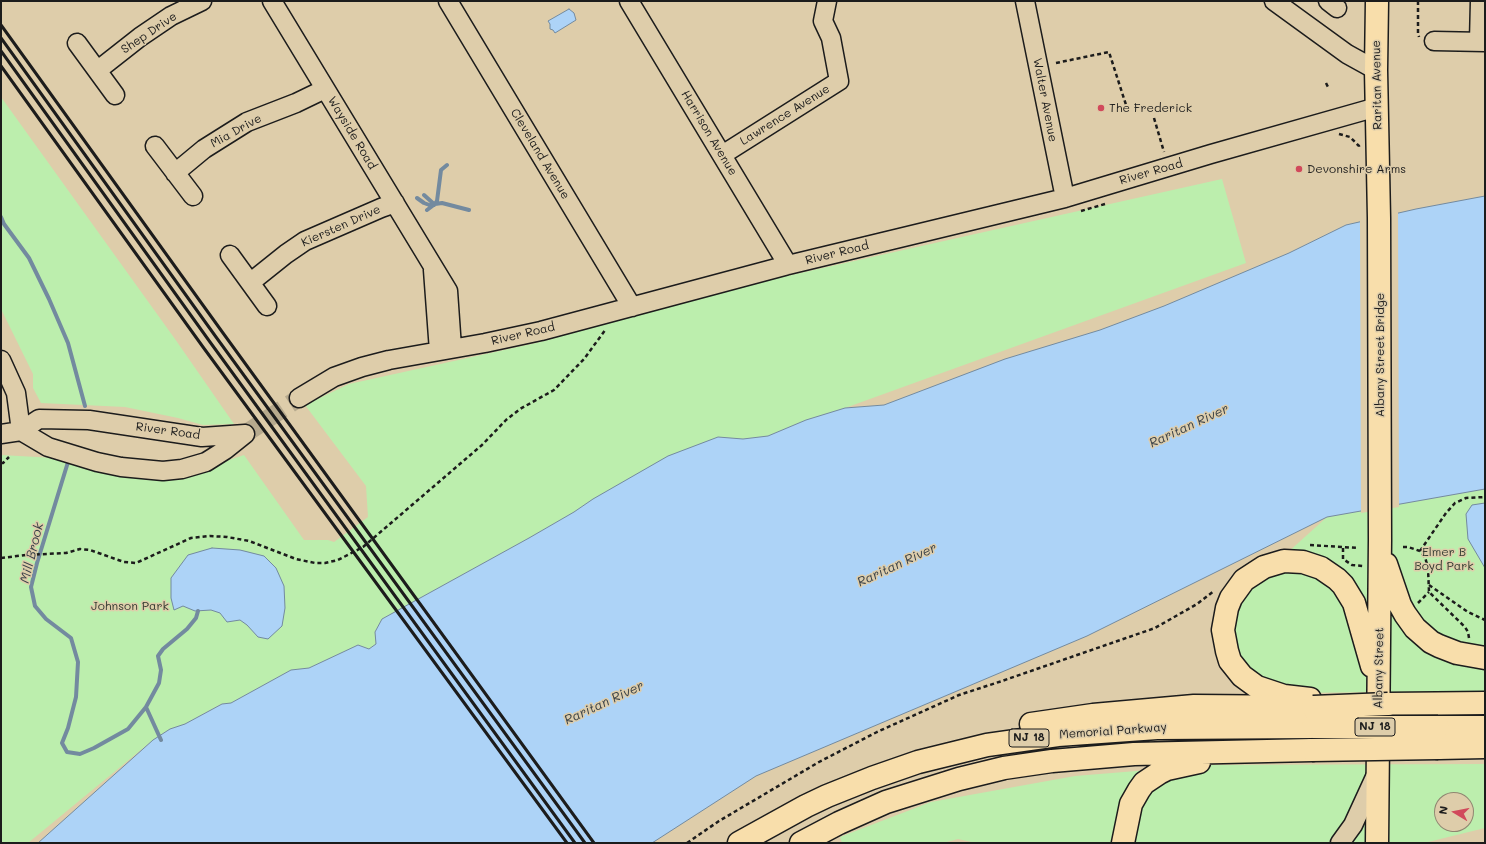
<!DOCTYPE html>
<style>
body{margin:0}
#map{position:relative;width:1486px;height:844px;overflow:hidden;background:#decdaa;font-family:Mali,sans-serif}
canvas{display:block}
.frame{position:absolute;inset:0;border:2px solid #1c1c1c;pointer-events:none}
.north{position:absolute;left:1434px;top:792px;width:40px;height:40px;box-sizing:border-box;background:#decdaa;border:1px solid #908671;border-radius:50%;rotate:280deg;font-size:11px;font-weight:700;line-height:16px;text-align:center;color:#1c1c1c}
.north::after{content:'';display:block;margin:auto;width:14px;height:18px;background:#d1495b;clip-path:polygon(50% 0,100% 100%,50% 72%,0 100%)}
</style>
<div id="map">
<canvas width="1486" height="844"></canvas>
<div class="frame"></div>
<div class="north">N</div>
</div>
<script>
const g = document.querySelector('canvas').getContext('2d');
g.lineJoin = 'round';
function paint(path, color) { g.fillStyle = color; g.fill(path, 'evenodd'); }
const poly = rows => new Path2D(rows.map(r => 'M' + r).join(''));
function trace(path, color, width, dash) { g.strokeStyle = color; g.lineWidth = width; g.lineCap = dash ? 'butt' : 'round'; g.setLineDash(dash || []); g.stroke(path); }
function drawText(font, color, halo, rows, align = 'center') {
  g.font = font + ' Mali,sans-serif'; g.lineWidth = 3; g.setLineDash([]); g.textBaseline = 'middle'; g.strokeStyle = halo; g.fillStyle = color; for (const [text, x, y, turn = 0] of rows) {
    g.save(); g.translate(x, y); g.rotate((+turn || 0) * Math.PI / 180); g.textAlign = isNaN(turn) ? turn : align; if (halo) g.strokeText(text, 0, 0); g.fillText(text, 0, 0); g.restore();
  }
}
const green = poly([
 [1,97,175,339,234,424,203,425,178,418,125,407,41,403,33,388,33,374,1,309],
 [1222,179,1246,263,845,408,806,420,768,436,743,439,718,437,593,499,574,512,529,538,382,619,375,632,376,644,369,649,358,645,309,668,291,670,231,703,221,704,185,724,170,729,153,740,28,843,1,843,1,455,55,458,105,473,147,478,181,476,244,455,304,540,328,540,334,542,368,517,366,486,305,405,349,384,536,343,778,278],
 [1485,489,1485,691,1292,693,1254,679,1232,644,1236,605,1247,589,1327,517],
 [1485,764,1485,828,1424,843,976,843,958,839,943,843,842,843,840,837,931,802,1075,776,1210,765],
 [1442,800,1466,800,1466,824,1442,824]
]);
const water = poly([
 [569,9,574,13,576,20,555,33,553,30,550,29,550,24,548,21,569,9],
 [1485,196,1485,489,1327,517,1087,636,756,776,652,843,38,843,153,740,170,729,185,724,222,704,231,703,291,670,309,668,358,645,369,649,376,644,375,632,382,619,529,538,574,512,593,499,668,456,718,437,743,439,768,436,806,420,845,408,884,405,1005,359,1100,330,1164,306,1289,253,1346,225,1416,209,1485,196],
 [1485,503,1485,568,1468,539,1466,514,1472,505,1485,503],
 [212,548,240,550,264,556,276,568,284,586,285,608,282,626,268,639,258,637,247,625,240,620,227,622,220,613,211,610,195,611,183,606,174,610,171,598,171,578,188,555,212,548]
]);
const pier = poly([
 [1398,211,1399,507,1361,513,1360,220]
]);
const stream = poly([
 [424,195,434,204,432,206],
 [417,198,424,203,432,206],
 [434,205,437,201,441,170,447,165],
 [427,210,435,204,442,203,469,210],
 [1,217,4,224,29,258,49,299,68,343,85,406],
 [68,462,37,563,31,587,35,606,46,619,71,638,78,662,76,697,68,728,62,743,67,752,80,754,94,748,128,729,146,707],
 [161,740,146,707,159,683,161,670,158,656,163,649,187,629,196,618,198,611]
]);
const minorTunnel = poly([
 [245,434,299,398]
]);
const path = poly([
 [1418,1,1418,33,1419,37],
 [1056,63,1109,52,1127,108],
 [1326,83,1329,89],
 [1154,118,1164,152],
 [1339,134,1350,137,1359,146,1359,149],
 [1081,211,1105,204],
 [1,463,3,463,9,457],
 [1310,545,1358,548],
 [1403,547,1408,547,1420,551,1425,557,1428,568,1429,592,1465,627,1468,632,1469,638],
 [1343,548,1343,559,1352,565,1363,566],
 [1420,551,1446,513,1455,503,1466,498,1485,497],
 [1,558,26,555,66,553,80,549,90,550,124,562,136,563,191,538,210,536,227,537,249,541,296,559,315,563,325,563,338,560,363,547,482,445,506,420,520,409,554,390,584,359,606,329],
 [1429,585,1468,612,1485,620],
 [1418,603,1429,592],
 [687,843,719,821,819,762,877,732,959,695,1002,681,1155,628,1197,604,1214,591]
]);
const minor = poly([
 [272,1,448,291,452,348],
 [448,1,632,307],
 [629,1,788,265],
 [1025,1,1065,198],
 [1274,1,1347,54,1376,70],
 [1328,1,1337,8],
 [1434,41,1485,42],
 [1479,42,1480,1],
 [77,43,115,95],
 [98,70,140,37,171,16,202,1],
 [155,146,193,196],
 [722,155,839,81,831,38,823,21,827,1],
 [175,173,204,149,247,122,296,103,325,89],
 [230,255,267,306],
 [433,270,439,351],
 [251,282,286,254,305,241,381,208,395,203],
 [1,360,16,393,21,431],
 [299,398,334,377,362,367,389,360,485,343,541,331,788,265,1065,198,1211,154,1377,107],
 [21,431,48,447,97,462,121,467,163,471,182,469,206,462,225,450,245,434],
 [1,434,21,431,39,419,89,420,202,437,245,434],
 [1340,843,1353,825,1376,775]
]);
const major = poly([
 [1386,564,1400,605,1405,614,1415,628,1431,642,1439,646,1457,653,1485,658],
 [1310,699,1284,696,1257,687,1242,676,1230,661,1227,651,1223,630,1227,608,1231,598,1244,580,1264,567,1284,561,1303,562,1321,568,1337,579,1343,585,1354,603,1372,666],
 [1388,704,1485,703],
 [1377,843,1380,540,1379,218,1376,70,1377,1]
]);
const highway = poly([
 [1031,724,1093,715,1194,706,1313,707],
 [1438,727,1485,727],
 [1438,748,1485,747],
 [739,843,806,806,827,796,872,778,918,762,987,745,1058,735,1157,728,1313,727],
 [801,843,839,823,886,802,959,779,1004,768,1052,761,1134,754,1312,750],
 [1123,843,1131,804,1139,790,1144,783,1159,773,1167,769,1199,762]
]);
const rail = poly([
 [1,25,223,333,594,843],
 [1,38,216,337,585,843],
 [1,51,210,342,575,843],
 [1,66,203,347,567,843]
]);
const highwayBridge = poly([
 [1313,707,1388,704],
 [1313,727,1438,727],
 [1312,750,1438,748]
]);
const markers = [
 [1101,108,4,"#d1495b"],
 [1299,169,4,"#d1495b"]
];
const shields = [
 [1375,727,40],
 [1029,738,40]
];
const shieldNames = [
 ["NJ 18",1375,727],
 ["NJ 18",1029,738]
];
const streetNames = [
 ["Shep Drive",149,33,-34],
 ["Raritan Avenue",1377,85,-91],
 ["Walter Avenue",1045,100,79],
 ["Lawrence Avenue",785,115,-32],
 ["Mia Drive",236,131,-29],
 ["Wayside Road",352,133,59],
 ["Harrison Avenue",709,133,59],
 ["Cleveland Avenue",540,154,59],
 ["River Road",1151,172,-16],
 ["Kiersten Drive",341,226,-24],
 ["River Road",837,253,-14],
 ["River Road",523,334,-13],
 ["Albany Street Bridge",1380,355,-90],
 ["River Road",168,431,8],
 ["Albany Street",1379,668,-89],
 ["Memorial Parkway",1113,731,-4]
];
const poiNames = [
 ["The Frederick",1109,108],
 ["Devonshire Arms",1307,169]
];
const parkNames = [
 ["Elmer B",1444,552],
 ["Boyd Park",1444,566],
 ["Johnson Park",130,606]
];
const waterNames = [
 ["Raritan River",1189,426,-25],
 ["Mill Brook",32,553,-76],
 ["Raritan River",897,565,-25],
 ["Raritan River",604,703,-25]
];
paint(green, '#bceead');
paint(water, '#add3f7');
trace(water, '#738a9f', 1);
paint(pier, '#decdaa');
trace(stream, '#738a9f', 4);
trace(minorTunnel, '#b7aa8e', 18, [18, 9]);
trace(minor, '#1c1c1c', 21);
trace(major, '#1c1c1c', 25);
trace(highway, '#1c1c1c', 25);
trace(path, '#1c1c1c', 2.5, [4, 3]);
trace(minor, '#decdaa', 18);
trace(major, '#f8deab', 22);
trace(highway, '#f8deab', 22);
trace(rail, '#1c1c1c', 3);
trace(highwayBridge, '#1c1c1c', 25, []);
trace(highwayBridge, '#f8deab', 22);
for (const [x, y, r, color] of markers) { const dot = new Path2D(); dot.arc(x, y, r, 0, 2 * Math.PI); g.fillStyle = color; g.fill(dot); trace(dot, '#decdaa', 1.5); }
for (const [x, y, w] of shields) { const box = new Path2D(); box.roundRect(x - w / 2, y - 9, w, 18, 3); g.fillStyle = '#decdaa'; g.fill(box); trace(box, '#1c1c1c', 1); }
drawText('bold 11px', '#1c1c1c', null, shieldNames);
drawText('12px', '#1c1c1c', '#decdaa', streetNames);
drawText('12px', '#1c1c1c', '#decdaa', poiNames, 'left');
drawText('12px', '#343c32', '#decdaa', parkNames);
drawText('italic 13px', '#394148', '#decdaa', waterNames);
</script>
